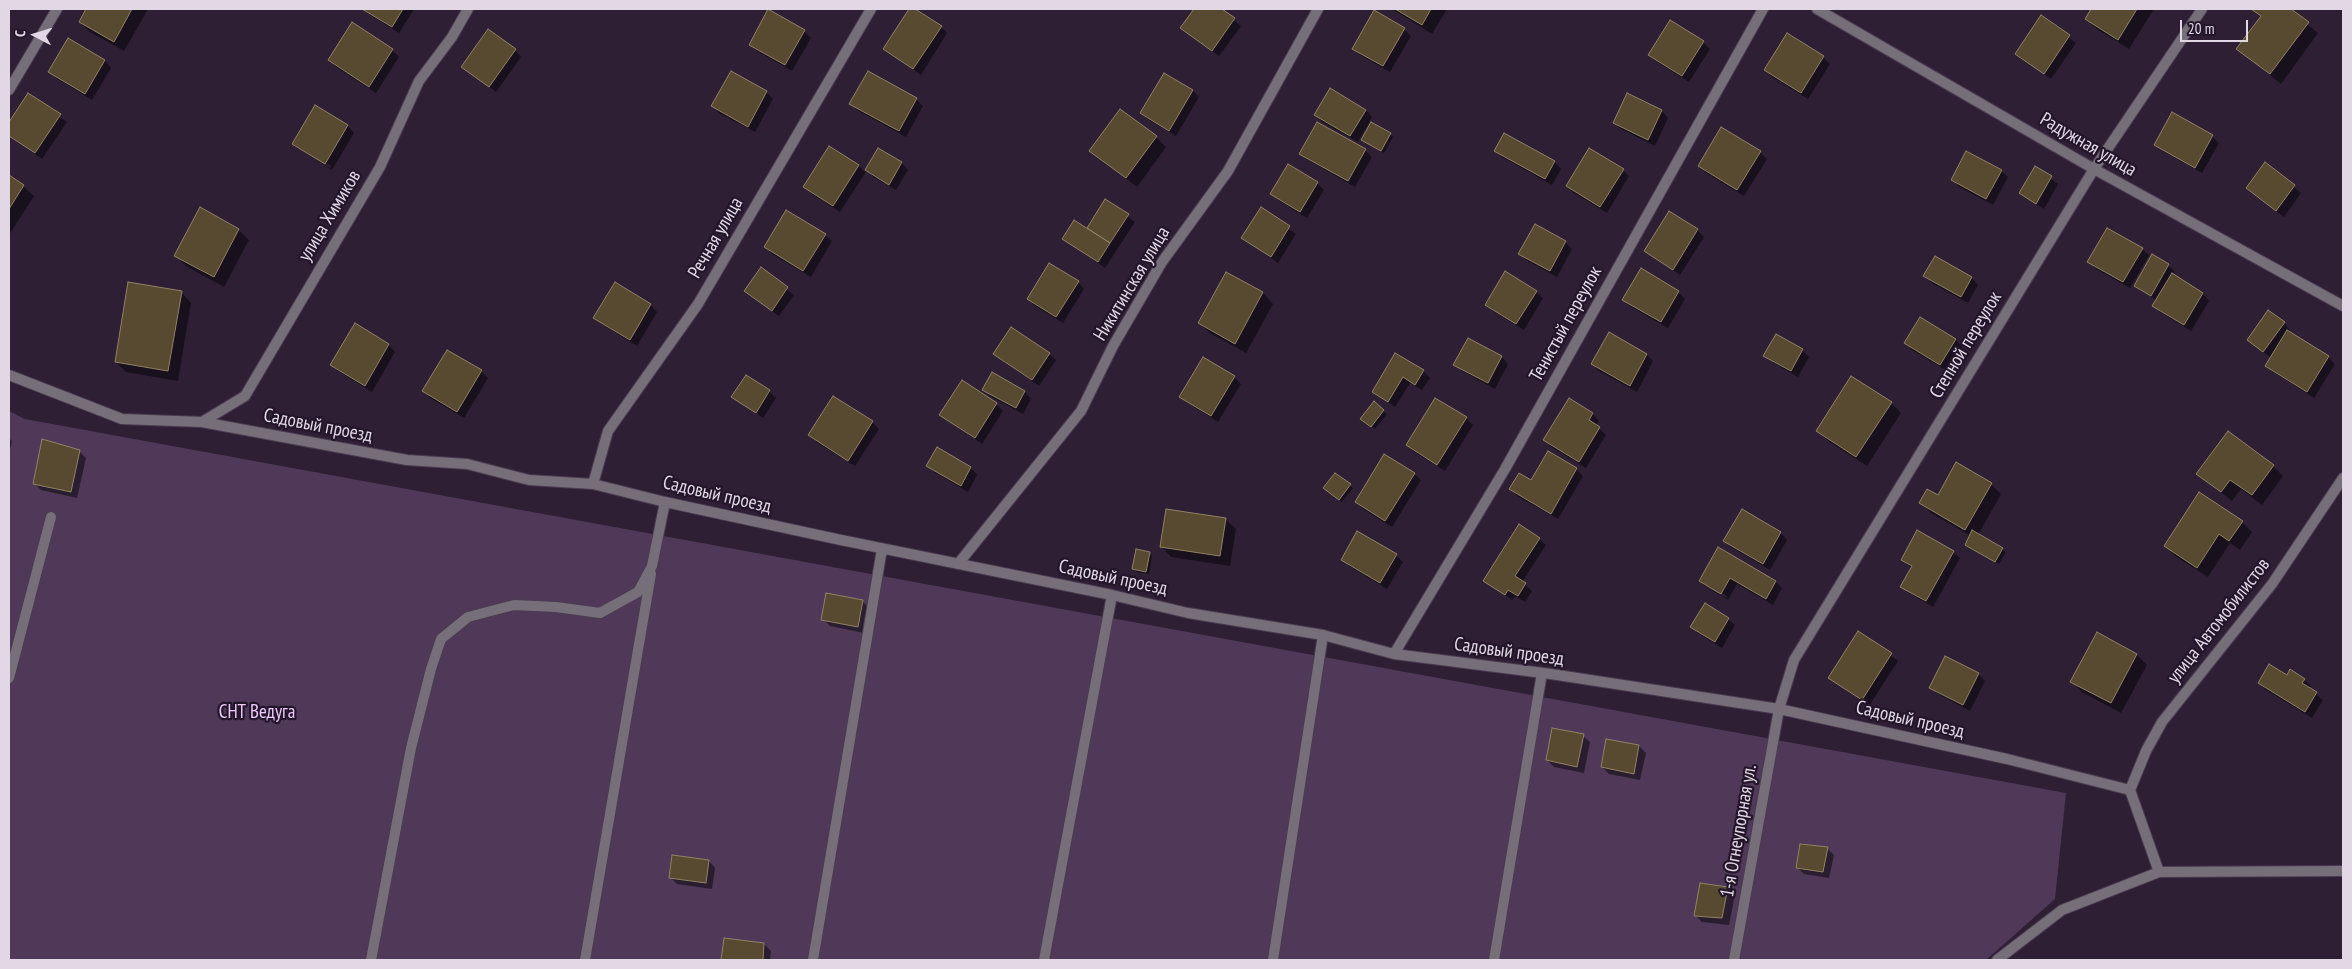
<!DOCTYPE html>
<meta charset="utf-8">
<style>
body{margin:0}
#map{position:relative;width:2352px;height:969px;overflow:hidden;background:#2e1f35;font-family:"PT Sans Narrow",sans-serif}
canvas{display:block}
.frame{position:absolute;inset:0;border:10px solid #e1d7e5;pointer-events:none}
.north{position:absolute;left:10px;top:10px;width:50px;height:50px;-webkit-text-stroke:4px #24162a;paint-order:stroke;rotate:275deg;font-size:14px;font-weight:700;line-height:20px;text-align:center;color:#e1d7e5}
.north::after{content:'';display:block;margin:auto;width:18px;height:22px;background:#e1d7e5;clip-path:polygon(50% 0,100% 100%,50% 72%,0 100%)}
.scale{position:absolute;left:2180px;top:20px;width:68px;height:22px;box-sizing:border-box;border:2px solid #e1d7e5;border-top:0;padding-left:6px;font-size:15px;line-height:18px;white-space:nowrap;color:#e1d7e5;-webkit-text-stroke:4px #24162a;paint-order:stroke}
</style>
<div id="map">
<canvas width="2352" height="969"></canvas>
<div class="frame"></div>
<div class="north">С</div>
<div class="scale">20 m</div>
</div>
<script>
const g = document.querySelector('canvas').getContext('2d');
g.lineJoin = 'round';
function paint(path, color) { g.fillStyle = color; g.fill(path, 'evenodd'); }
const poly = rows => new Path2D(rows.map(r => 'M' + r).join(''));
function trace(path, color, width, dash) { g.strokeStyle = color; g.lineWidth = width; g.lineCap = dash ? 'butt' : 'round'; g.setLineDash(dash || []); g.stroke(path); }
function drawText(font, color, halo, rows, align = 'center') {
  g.font = font + ' "PT Sans Narrow",sans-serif'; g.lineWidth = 4.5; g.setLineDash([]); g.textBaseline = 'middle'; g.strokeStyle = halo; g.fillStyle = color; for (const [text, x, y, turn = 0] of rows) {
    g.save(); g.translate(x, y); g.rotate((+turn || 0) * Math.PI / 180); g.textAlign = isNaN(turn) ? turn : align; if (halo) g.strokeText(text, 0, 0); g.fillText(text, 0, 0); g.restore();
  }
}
const green = poly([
 [9,411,25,419,2066,793,2055,899,1986,960,9,960]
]);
const shadow = poly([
 [87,9,148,9,124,51,90,32,80,22],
 [361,9,414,9,399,33],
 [910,9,941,27,947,33,921,75,885,49],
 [1195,9,1220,9,1241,26,1219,56,1182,28],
 [1392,9,1447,9,1432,34],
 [2093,9,2154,9,2129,49,2097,29,2086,19],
 [2252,9,2288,9,2318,33,2281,84,2238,49,2261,17],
 [2041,17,2076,43,2051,79,2016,54],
 [352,24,392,50,399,57,376,93,336,67,329,60],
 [1404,29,1411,36,1390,72,1360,55,1354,48],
 [804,31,811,38,792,71,757,51,750,45],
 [1787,35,1823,57,1830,64,1808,99,1772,77,1765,70],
 [68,39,105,61,111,68,92,100,56,78,49,72],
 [1703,42,1710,49,1689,82,1656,61,1649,55],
 [515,50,521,57,496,92,463,67],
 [1193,91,1199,97,1176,136,1149,120,1142,113],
 [766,92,773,99,755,132,719,113,713,106],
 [28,94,67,122,42,159,9,136,9,124],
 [1628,95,1662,111,1668,118,1655,146,1621,129,1614,123],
 [916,99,923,106,906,137,857,110,851,103],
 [315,107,348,126,354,133,332,170,299,150,330,168,331,166,299,147,299,150,293,144],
 [1366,110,1372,117,1358,142,1322,122,1316,115],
 [1390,134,1393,137,1384,153,1366,142],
 [1504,135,1555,162,1561,169,1552,185,1502,157,1496,151],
 [2212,136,2219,143,2202,173,2163,151,2156,144],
 [1156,137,1166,147,1137,187,1091,151],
 [878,149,902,163,908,170,896,190,873,177,867,170,840,212,812,194,805,187,859,166,865,172],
 [1365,150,1372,157,1355,187,1308,160,1301,154],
 [1760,152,1767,159,1744,196,1706,173,1699,166],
 [2265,164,2301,193,2284,217,2247,188],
 [2035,168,2058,184,2044,209,2020,193],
 [1623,170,1629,176,1607,213,1574,193,1567,186],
 [2001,171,2008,177,1993,205,1959,187,1953,180],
 [9,177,23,186,34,196,9,235],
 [1317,183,1324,190,1307,218,1278,200,1272,194],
 [1106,201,1135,222,1105,268,1064,239,1087,230],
 [200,209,239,230,249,240,224,287,186,266,175,255],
 [1261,209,1296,234,1278,263,1242,238],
 [1697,230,1704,237,1680,275,1646,251],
 [825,235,832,241,811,277,772,254,765,247],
 [1565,242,1572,249,1557,277,1526,260,1520,254],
 [2142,249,2149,255,2130,288,2096,269,2089,262],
 [1935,258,1972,278,1978,285,1968,303,1932,283,1925,276],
 [2168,265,2175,272,2173,276,2203,294,2209,301,2191,331,2160,312,2153,305,2156,300,2136,286],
 [761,269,794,295,779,316,745,291],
 [1226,273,1263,293,1273,304,1246,353,1210,333,1199,323],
 [1078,282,1084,289,1063,323,1035,306,1028,299],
 [615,284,651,305,657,312,637,346,602,324,595,317],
 [181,292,191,303,178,381,126,372,116,362],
 [1536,292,1543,298,1524,330,1493,311,1486,305],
 [1678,292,1685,299,1668,328,1631,307,1624,300],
 [1921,318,1956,340,1962,347,1947,371,1912,350,1905,343],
 [2284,323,2290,330,2288,332,2328,357,2335,364,2314,398,2273,372,2266,366,2271,358,2248,340],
 [355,325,389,345,395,352,372,392,338,371,331,365],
 [1609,334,1647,355,1653,361,1637,392,1599,371,1592,364],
 [1776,336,1802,350,1809,357,1798,377,1772,362,1765,356],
 [1468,339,1502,357,1508,364,1495,389,1462,371,1455,364],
 [994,354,1049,354,1056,360,1039,386],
 [1396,355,1423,371,1430,378,1422,390,1410,383,1395,407,1374,392],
 [481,371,488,378,464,418,430,398,424,391],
 [992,374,1025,392,1031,399,1023,414,990,396,984,389],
 [1234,377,1241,384,1218,422,1188,403,1181,397],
 [769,391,776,398,763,418,733,397],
 [1435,399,1466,418,1473,425,1445,471,1414,452,1407,445],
 [1569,400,1593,414,1599,421,1596,426,1606,435,1586,468,1551,447,1545,440],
 [1374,403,1387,414,1375,429,1365,422],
 [1891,403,1901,413,1867,466,1828,441,1818,430],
 [996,404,1003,411,982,444,941,415],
 [872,422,879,429,855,466,816,442,810,435],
 [9,438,12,441,9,454],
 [937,449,971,468,977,475,968,492,934,472,928,466],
 [79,451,86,458,77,498,41,490,34,483],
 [1548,453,1576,469,1583,476,1558,519,1517,496,1510,489,1531,482],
 [2273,466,2283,476,2262,505,2241,489,2232,501,2198,474],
 [1414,474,1421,480,1392,527,1363,509,1356,502],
 [1991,484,2001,494,1978,535,2006,552,1999,564,1969,547,1966,544,1971,536,1931,513,1921,503],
 [1350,485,1353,488,1342,502,1328,491],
 [1742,510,1781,533,1787,540,1770,570,1731,547,1725,541],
 [1225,519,1236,529,1230,566,1171,557,1161,546],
 [2242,522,2252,532,2240,550,2230,543,2208,577,2175,556,2165,545],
 [1539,539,1546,545,1522,582,1532,591,1525,602,1515,596,1512,600,1485,580],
 [1718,549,1776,582,1782,588,1773,605,1737,584,1728,600,1707,588,1700,581],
 [1706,584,1727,596,1726,598,1706,587],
 [1953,552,1960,558,1933,607,1909,593,1902,587,1912,568,1903,560],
 [1149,553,1152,556,1149,574,1137,572,1134,569],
 [1396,555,1403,562,1387,589,1349,566,1343,560],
 [862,601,869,608,864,633,830,626,823,619],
 [1728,619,1735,625,1722,648,1698,633,1691,627],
 [1859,633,1898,661,1869,706,1829,678],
 [2097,634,2137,655,2147,665,2121,713,2082,692,2072,681],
 [1978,674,1985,681,1970,711,1938,694,1931,688],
 [2287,677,2304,680,2311,686,2309,689,2323,700,2312,718,2266,690,2259,683],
 [1583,736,1590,742,1584,773,1554,767,1547,760],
 [1639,746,1646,753,1640,780,1609,774,1602,767],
 [1827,848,1834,855,1829,878,1804,874,1798,868],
 [709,861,715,868,712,889,677,884,670,877],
 [1728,888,1735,895,1729,925,1702,922,1695,915],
 [725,940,764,944,771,951,770,960,723,960]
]);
const building = poly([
 [86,9,132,9,114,42,79,22,86,9],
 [362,9,403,9,392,27,362,9],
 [768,9,805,30,785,65,749,45,768,9],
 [909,9,915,9,942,26,913,69,883,49,909,9],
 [1194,9,1222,9,1235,18,1212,51,1180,28,1194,9],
 [1395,9,1431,9,1422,25,1395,9],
 [2091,9,2137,9,2118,40,2085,19,2091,9],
 [2251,9,2291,9,2309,22,2270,74,2236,49,2261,16,2251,9],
 [1374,10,1405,28,1383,66,1352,49,1374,10],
 [2041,15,2070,35,2044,74,2015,54,2041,15],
 [1670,20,1704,41,1682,76,1648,55,1670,20],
 [352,22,393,49,369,87,328,60,352,22],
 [488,29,516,49,489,87,461,67,488,29],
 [1787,33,1824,56,1801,93,1764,70,1787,33],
 [68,38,105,60,85,94,48,72,68,38],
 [731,71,767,91,748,127,711,106,731,71],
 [868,71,917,98,899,131,849,104,868,71],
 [1164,73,1193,90,1169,131,1140,113,1164,73],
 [1330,88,1366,110,1350,136,1314,115,1330,88],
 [28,93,61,114,35,153,9,136,9,122,28,93],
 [1627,93,1662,110,1648,140,1613,123,1627,93],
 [315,105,348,125,325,164,292,144,315,105],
 [1120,109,1157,136,1126,178,1089,151,1120,109],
 [2172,112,2213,135,2195,168,2154,145,2172,112],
 [1317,122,1366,149,1348,181,1299,154,1317,122],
 [1371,122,1391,133,1381,151,1361,140,1371,122],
 [1721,127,1761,151,1737,190,1698,166,1721,127],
 [1504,133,1555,161,1545,179,1494,151,1504,133],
 [829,146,859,165,833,206,803,187,829,146],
 [878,148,902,162,889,185,865,170,878,148],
 [1589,148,1624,169,1600,207,1566,186,1589,148],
 [1966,151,2002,170,1986,199,1951,180,1966,151],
 [2265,162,2295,185,2276,211,2246,188,2265,162],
 [1288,164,1318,182,1300,212,1270,194,1288,164],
 [2035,166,2052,176,2036,204,2019,193,2035,166],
 [9,175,24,185,9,209,9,175],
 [1105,199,1129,214,1110,243,1087,228,1105,199],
 [200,207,239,229,214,277,174,256,200,207],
 [1261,207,1290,226,1271,257,1241,238,1261,207],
 [786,210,826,234,803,271,764,247,786,210],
 [1669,211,1698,229,1673,270,1644,251,1669,211],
 [1074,220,1110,243,1098,262,1062,239,1074,220],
 [1535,224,1566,241,1550,271,1518,254,1535,224],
 [2107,228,2143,248,2123,282,2087,262,2107,228],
 [2152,254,2169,264,2151,296,2134,286,2152,254],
 [1935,256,1972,277,1961,297,1923,276,1935,256],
 [1049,263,1079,281,1056,317,1027,299,1049,263],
 [761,267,788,287,772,311,744,291,761,267],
 [1641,268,1679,291,1661,322,1622,300,1641,268],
 [1505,271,1537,291,1516,324,1485,305,1505,271],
 [1226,272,1263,292,1235,344,1198,323,1226,272],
 [2172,273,2203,293,2184,325,2152,306,2172,273],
 [128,282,182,291,168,371,115,362,128,282],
 [615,282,651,304,630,340,593,318,615,282],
 [2268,310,2285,322,2263,352,2247,340,2268,310],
 [1920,317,1956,339,1940,365,1904,343,1920,317],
 [355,323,389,344,365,386,330,365,355,323],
 [1011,327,1050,353,1032,380,993,354,1011,327],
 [2287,330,2329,356,2307,392,2265,366,2287,330],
 [1609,332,1647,354,1630,386,1591,364,1609,332],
 [1776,334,1803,349,1791,371,1763,356,1776,334],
 [1468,338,1502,356,1488,383,1453,365,1468,338],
 [447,350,482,370,457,412,422,391,447,350],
 [1395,353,1424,370,1415,385,1403,377,1388,402,1372,392,1395,353],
 [1203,357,1235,376,1211,416,1179,397,1203,357],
 [992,372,1025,391,1016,408,982,390,992,372],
 [746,375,770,390,756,413,731,397,746,375],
 [1851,376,1892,402,1856,457,1816,431,1851,376],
 [962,380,997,403,975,438,939,415,962,380],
 [833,396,873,421,848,461,808,435,833,396],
 [1435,398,1467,417,1437,465,1406,445,1435,398],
 [1569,398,1593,413,1589,420,1600,427,1579,462,1543,440,1569,398],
 [1374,401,1384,410,1371,427,1360,419,1374,401],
 [2228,431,2274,465,2252,495,2230,480,2221,492,2196,474,2228,431],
 [42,439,80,450,71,492,33,484,42,439],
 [937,447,971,467,961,486,926,466,937,447],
 [1548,451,1577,468,1551,514,1509,489,1519,473,1531,480,1548,451],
 [1384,454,1415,473,1385,521,1355,502,1384,454],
 [1956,462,1992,483,1965,530,1919,503,1927,489,1938,495,1956,462],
 [1335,473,1351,484,1339,500,1323,488,1335,473],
 [2199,492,2243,521,2229,541,2219,534,2197,568,2164,546,2199,492],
 [1166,509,1226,518,1220,556,1160,547,1166,509],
 [1742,509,1781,532,1763,564,1723,541,1742,509],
 [1519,524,1540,538,1515,576,1526,583,1518,596,1508,590,1505,595,1483,581,1519,524],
 [1917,530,1954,551,1926,601,1900,587,1912,566,1901,560,1917,530],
 [1972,530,2003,548,1995,562,1965,545,1972,530],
 [1357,531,1397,554,1380,583,1341,560,1357,531],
 [1718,547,1776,581,1766,599,1730,578,1721,594,1699,581,1718,547],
 [1136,549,1150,552,1146,572,1132,569,1136,549],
 [826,593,863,600,858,627,821,620,826,593],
 [1705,603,1729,618,1715,642,1690,627,1705,603],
 [1858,631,1892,653,1862,700,1828,678,1858,631],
 [2097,632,2137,654,2111,703,2070,682,2097,632],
 [1945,656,1979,673,1963,705,1929,688,1945,656],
 [2269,664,2287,675,2290,669,2305,679,2302,683,2317,692,2305,712,2258,683,2269,664],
 [1552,728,1584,734,1577,767,1546,760,1552,728],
 [1606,739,1639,745,1634,774,1601,767,1606,739],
 [1800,844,1828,847,1823,872,1796,868,1800,844],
 [672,855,709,860,706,883,669,878,672,855],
 [1700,883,1728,887,1722,918,1694,916,1700,883],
 [724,938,764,943,763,960,721,960,724,938]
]);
const street = poly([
 [1817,9,2094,169,2343,306],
 [9,90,57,9],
 [9,375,122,419,202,422,407,460,467,464,529,480,593,484,665,502,841,540,1112,595,1188,613,1323,635,1394,654,1551,674,1779,709,2007,759,2130,790,2159,872],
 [202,422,245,396,380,167,419,81,452,37,468,9],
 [593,484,608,431,698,304,871,9],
 [958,564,1081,411,1113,346,1162,262,1228,171,1318,9],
 [1394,654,1505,469,1763,9],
 [9,678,51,517],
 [2130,790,2146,751,2162,722,2272,584,2343,478],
 [371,960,411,748,431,669,441,639,468,617,514,605,556,607,600,613,638,592,652,566,665,502],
 [585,960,651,574],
 [813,960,882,549],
 [1044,960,1112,595],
 [1273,960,1323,635],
 [1494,960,1542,673],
 [1734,960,1779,709,1794,660,2094,169,2202,9],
 [1997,960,2062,910,2159,872,2343,871]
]);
const streetNames = [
 ["Радужная улица",2088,145,30],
 ["улица Химиков",330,216,-59],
 ["Речная улица",716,238,-60],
 ["Никитинская улица",1132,284,-59],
 ["Тенистый переулок",1566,324,-61],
 ["Степной переулок",1966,345,-59],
 ["Садовый проезд",318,426,11],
 ["Садовый проезд",717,495,13],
 ["Садовый проезд",1113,578,12],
 ["улица Автомобилистов",2219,621,-52],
 ["Садовый проезд",1509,652,8],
 ["Садовый проезд",1910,720,13],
 ["1-я Огнеупорная ул.",1739,831,-80]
];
const parkNames = [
 ["СНТ Ведуга",257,713]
];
paint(green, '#4f3858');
paint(shadow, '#0007');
paint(building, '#584a30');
trace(building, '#918266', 1);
trace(street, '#4b3c51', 12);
trace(street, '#766e79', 10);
drawText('19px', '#e1d7e5', '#24162a', streetNames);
drawText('19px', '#ecc8fb', '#24162a', parkNames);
</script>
